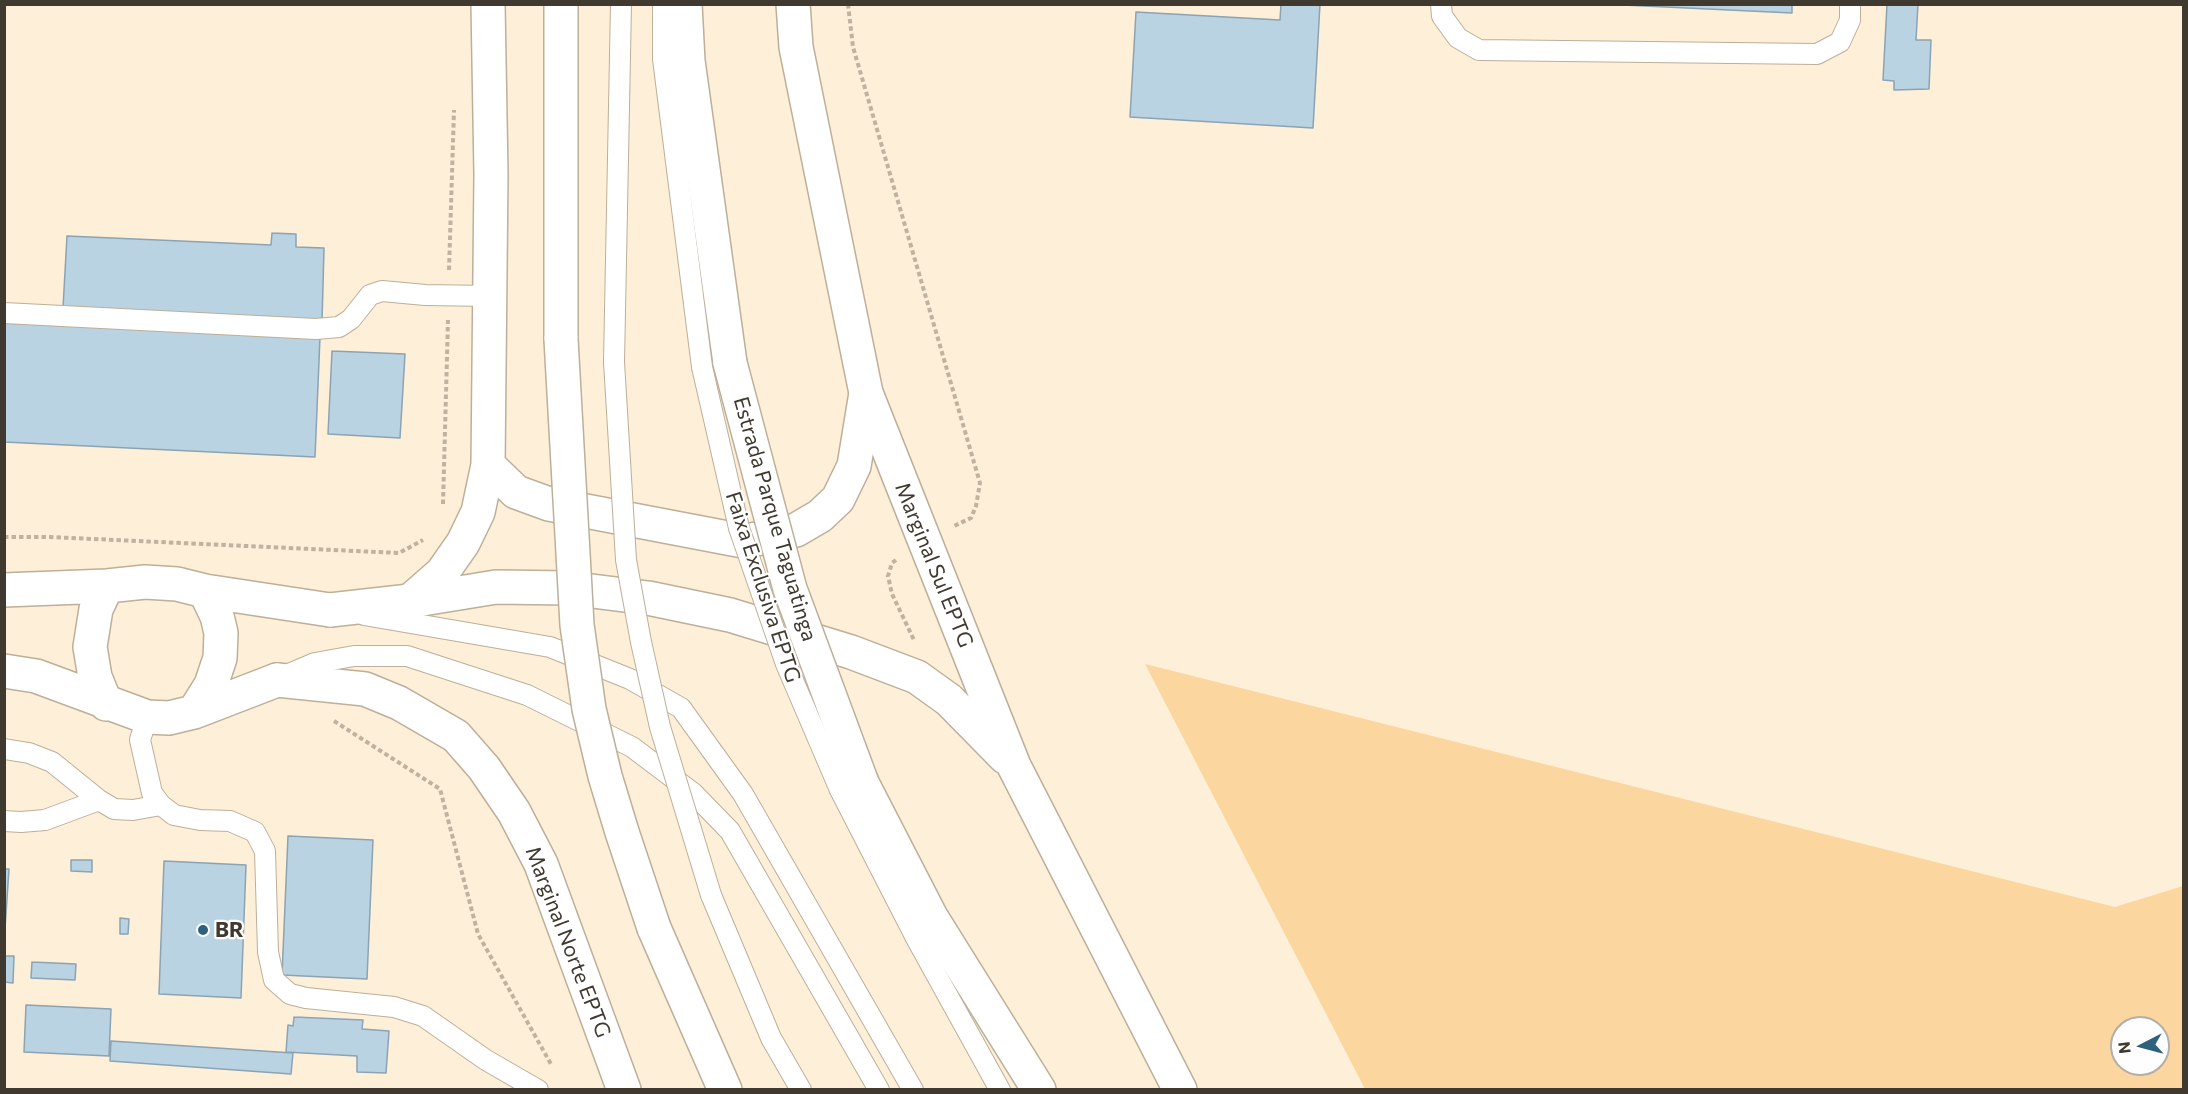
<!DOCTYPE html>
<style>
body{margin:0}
#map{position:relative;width:2188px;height:1094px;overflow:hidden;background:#feefd8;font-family:Commissioner,sans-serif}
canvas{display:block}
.frame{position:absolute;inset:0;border:6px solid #3f392f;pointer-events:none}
.north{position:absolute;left:2110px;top:1016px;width:60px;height:60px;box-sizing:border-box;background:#fefefe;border:2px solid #b2afab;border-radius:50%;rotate:264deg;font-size:16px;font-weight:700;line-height:24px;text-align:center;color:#3f392f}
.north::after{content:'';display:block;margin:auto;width:21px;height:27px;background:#2d617d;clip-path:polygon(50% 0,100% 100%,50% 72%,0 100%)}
</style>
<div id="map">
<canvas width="2188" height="1094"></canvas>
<div class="frame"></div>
<div class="north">N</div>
</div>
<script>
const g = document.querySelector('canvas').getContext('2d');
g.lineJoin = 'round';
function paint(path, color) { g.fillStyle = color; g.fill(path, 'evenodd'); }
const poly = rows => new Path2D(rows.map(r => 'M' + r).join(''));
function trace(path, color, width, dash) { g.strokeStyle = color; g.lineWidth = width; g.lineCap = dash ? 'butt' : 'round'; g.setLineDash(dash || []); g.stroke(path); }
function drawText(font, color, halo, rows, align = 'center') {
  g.font = font + ' Commissioner,sans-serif'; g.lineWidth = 4.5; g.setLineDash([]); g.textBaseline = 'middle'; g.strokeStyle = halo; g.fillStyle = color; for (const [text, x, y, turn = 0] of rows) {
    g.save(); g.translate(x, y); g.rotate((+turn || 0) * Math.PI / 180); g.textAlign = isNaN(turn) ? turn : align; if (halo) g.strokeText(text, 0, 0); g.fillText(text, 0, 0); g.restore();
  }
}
const green = poly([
 [1145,664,2115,907,2183,886,2183,1089,1365,1089],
 [2122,1028,2158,1028,2158,1064,2122,1064]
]);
const building = poly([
 [1281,4,1320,4,1313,128,1130,117,1136,12,1280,20,1281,4],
 [1602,4,1792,4,1792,13,1602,4],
 [1887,4,1918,4,1916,40,1931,40,1929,89,1894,90,1894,81,1883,80,1887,4],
 [272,233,296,234,296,247,324,248,322,322,63,308,67,236,271,245,272,233],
 [4,323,320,337,315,457,4,442,4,323],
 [332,351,405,354,400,438,328,434,332,351],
 [288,836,373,840,367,979,282,975,288,836],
 [71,860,92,860,92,872,71,871,71,860],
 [164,861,246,865,241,998,159,994,164,861],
 [4,869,9,869,4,944,4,869],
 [120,918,129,919,128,934,120,934,120,918],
 [4,956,14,956,13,983,4,982,4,956],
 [32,962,76,964,75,980,31,978,32,962],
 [26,1005,111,1009,109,1056,24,1052,26,1005],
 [294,1017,363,1020,362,1029,389,1031,386,1073,357,1072,357,1056,286,1052,288,1025,293,1026,294,1017],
 [111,1041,293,1053,291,1074,110,1061,111,1041]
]);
const path = poly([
 [848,4,853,47,980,483,976,506,971,518,954,526],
 [449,270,454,110],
 [443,504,448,320],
 [4,537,50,537,399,553,423,540],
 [896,560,892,563,888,576,892,594,914,640],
 [334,721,440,789,478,934,552,1066]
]);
const service = poly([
 [663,4,663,59,702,367],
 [1441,4,1442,16,1458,38,1479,50,1817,54,1840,42,1850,20,1850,4],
 [4,313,316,329,339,327,351,319,370,295,382,291,425,295,490,296],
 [614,362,621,4],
 [364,615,550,647,630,679,681,708,743,794,913,1090],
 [282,677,315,663,354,656,407,656,527,695,632,747,693,793,730,831,879,1090],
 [147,717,140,740,152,793,161,805,174,815,200,820,230,821,255,832,265,851,268,952,274,980,290,994,306,998,394,1007,423,1016,486,1060,538,1090],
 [4,749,29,753,52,762,99,800,114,809,133,810,161,805],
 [840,790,917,940,1000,1090],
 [4,821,21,822,45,820,99,800],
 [711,895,771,1038,801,1090]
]);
const secondary = poly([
 [4,590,107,586,145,582,177,584,205,591,330,610],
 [4,671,36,676,147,717,169,718,194,712,277,680],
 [106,704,95,677,90,647,96,609,107,586],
 [194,712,211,685,220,658,221,633,217,616,205,591]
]);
const primary = poly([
 [793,4,796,47,866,393,1014,766,1180,1090],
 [330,610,410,601,496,587,568,588,648,598,730,615,851,652,917,677,949,700,1005,757],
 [277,680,365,689,399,703,456,736,484,768,514,812,541,864,624,1090]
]);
const trunk = poly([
 [488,465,516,492,549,504,743,541,763,538,796,530,820,516,838,499,854,466,866,393],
 [410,601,442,573,463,543,478,512,488,465,491,174,488,4]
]);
const motorway = poly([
 [685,4,688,61,730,363],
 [561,339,561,4],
 [862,783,931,917,1039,1090],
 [654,928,725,1090]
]);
const serviceBridge = poly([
 [614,362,626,560,641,642,660,727,711,895],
 [702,367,739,528,786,664,840,790]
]);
const motorwayBridge = poly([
 [561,339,577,625,589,709,605,776,622,832,654,928],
 [730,363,790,589,862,783]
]);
const markers = [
 [203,930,6,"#2d617d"]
];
const streetNames = [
 ["Estrada Parque Taguatinga",775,519,74],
 ["Marginal Sul EPTG",934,565,68],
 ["Faixa Exclusiva EPTG",763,587,72],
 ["Marginal Norte EPTG",568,942,69]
];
const poiNames = [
 ["BR",215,930]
];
paint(green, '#fbd69e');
paint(building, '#bad3e3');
trace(building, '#8ba3b2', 1.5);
trace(service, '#bdaf99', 22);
trace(secondary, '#bdaf99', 36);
trace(primary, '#bdaf99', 36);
trace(trunk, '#bdaf99', 36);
trace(motorway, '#bdaf99', 36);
trace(path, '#bfb3a0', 4, [4.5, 3]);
trace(service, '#fff', 20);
trace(secondary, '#fff', 33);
trace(primary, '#fff', 33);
trace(trunk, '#fff', 33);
trace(motorway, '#fff', 33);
trace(serviceBridge, '#bdaf99', 22, []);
trace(motorwayBridge, '#bdaf99', 36, []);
trace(serviceBridge, '#fff', 20);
trace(motorwayBridge, '#fff', 33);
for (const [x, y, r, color] of markers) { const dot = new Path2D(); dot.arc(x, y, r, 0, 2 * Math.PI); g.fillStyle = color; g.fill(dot); trace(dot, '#fefefe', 2); }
drawText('21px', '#3f392f', '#fefefe', streetNames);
drawText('bold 21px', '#3f392f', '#fefefe', poiNames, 'left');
</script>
